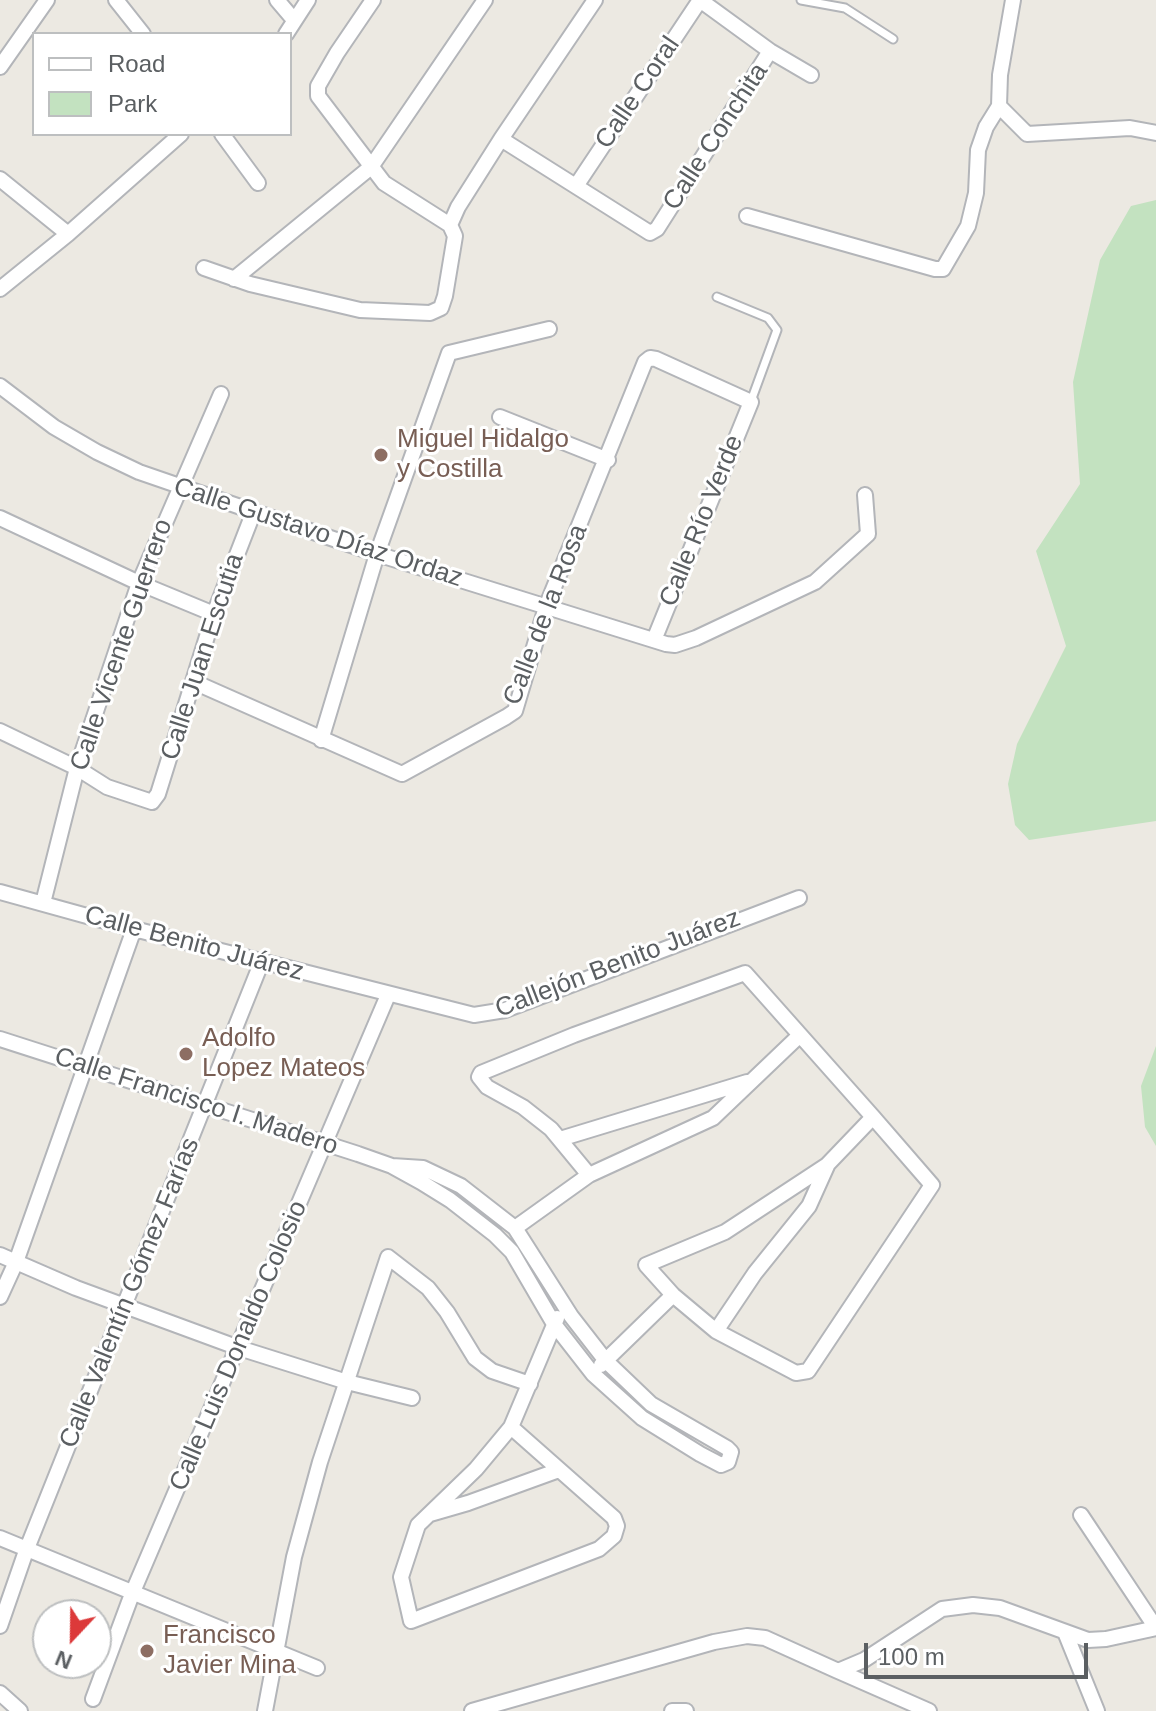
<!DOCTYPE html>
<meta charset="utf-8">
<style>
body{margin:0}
#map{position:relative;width:1156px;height:1711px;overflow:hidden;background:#ece9e2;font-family:Arial,sans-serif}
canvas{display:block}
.legend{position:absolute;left:32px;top:32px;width:260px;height:104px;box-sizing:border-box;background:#fff;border:2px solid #bdbfc0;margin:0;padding:10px 14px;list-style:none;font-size:24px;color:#5b5f62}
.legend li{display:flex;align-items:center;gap:16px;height:40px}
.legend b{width:40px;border:2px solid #bdbfc0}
.north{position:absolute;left:32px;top:1599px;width:80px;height:80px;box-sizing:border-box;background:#fff;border:2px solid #bdbfc0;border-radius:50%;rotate:202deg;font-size:22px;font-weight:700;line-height:32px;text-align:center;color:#5b5f62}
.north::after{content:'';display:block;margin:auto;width:28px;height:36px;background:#dc393a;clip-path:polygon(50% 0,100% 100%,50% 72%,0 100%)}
.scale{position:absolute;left:864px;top:1643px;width:224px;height:36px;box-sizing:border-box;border:4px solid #5b5f62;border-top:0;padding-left:10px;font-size:24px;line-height:28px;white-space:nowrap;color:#5b5f62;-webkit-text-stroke:6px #fff;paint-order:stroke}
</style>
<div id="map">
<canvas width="1156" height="1711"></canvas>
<ul class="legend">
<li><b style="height:10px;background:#fff"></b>Road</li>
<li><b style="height:22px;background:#c3e2c0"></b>Park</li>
</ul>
<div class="north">N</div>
<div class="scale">100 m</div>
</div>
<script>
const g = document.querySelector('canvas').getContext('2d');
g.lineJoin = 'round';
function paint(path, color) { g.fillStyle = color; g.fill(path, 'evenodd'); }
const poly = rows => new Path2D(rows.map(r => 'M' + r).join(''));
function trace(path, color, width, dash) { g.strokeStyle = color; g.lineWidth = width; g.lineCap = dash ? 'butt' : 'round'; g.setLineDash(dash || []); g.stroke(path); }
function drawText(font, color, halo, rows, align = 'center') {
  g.font = font + ' Arial,sans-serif'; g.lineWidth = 6; g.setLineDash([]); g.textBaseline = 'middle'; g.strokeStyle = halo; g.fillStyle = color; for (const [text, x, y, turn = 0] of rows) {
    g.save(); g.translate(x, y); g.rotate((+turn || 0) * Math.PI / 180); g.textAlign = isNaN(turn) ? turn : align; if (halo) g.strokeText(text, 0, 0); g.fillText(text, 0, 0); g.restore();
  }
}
const green = poly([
 [1156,200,1156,821,1029,840,1015,825,1008,784,1017,744,1066,646,1036,551,1080,484,1073,382,1100,260,1131,206],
 [1156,1046,1156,1146,1145,1127,1141,1086]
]);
const lane = poly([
 [801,0,845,8,893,39],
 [717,297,768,318,777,330,751,401]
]);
const street = poly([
 [116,0,143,34],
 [277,0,294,20],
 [286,34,308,0],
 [0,67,47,0],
 [999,106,1027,134,1130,128,1156,133],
 [222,134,258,183],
 [501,139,650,233,657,229,770,51],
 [0,179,68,234],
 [576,186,700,0,770,51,811,75],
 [747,216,935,269,943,269,968,226,976,193,978,150,986,127,999,106,1000,75,1013,0],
 [450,225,458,207,501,139,595,0],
 [204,268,250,284,360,310,430,313,441,308,445,296,455,236,450,225,384,183,318,96,318,86,337,53,373,0],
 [234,279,371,167,485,0],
 [0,289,68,234,181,134],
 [0,386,54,427,97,452,139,472,377,554,666,644,675,645,696,638,815,582,868,534,865,495],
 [500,417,608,460],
 [0,518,139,583,214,614],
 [194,682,402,774,506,717,515,711,546,607,645,362,650,358,656,359,751,402,654,640],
 [0,731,77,768,107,787,152,802,158,794,214,614,254,511],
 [321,740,377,554,449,353,549,329],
 [0,892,134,929,474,1015,505,1010,799,898],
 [43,903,77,768,139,583,221,394],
 [0,1039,358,1154,392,1166,421,1182,450,1200,495,1235,512,1252,554,1324,593,1374,642,1418,700,1454,721,1465,728,1462,731,1452,727,1448,651,1404,606,1361,571,1316,515,1228,461,1186,423,1168,392,1166],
 [560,1139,747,1082],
 [589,1175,551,1129,523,1107,487,1087,479,1077,481,1073,574,1035,745,973,873,1117,932,1185,808,1371,796,1373,716,1331,673,1295,646,1265,725,1232,827,1165,873,1117],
 [515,1228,589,1175,713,1118,800,1035],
 [0,1255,76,1288,239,1348,347,1382,412,1398],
 [0,1297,16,1262,134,929],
 [716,1331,755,1273,809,1206,827,1166],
 [601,1365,673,1295],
 [511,1427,614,1518,617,1526,614,1536,599,1549,411,1621,401,1577,418,1525,476,1469,511,1427,557,1318],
 [430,1514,468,1503,559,1470],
 [1081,1515,1156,1628],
 [0,1538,317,1668],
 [0,1626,26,1551,262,961],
 [1065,1632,1097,1711],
 [838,1671,929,1711],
 [0,1693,20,1711],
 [93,1699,132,1594,388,995],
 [265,1711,294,1557,320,1462,388,1257,428,1288,447,1312,475,1358,492,1371,530,1384],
 [472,1711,714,1642,747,1636,765,1638,838,1671,864,1660,942,1609,973,1605,1000,1608,1088,1640,1106,1639,1156,1628],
 [672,1711,686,1711]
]);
const markers = [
 [381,455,8,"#8d6e63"],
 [186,1054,8,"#8d6e63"],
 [147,1651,8,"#8d6e63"]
];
const streetNames = [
 ["Calle Coral",638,93,-56],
 ["Calle Conchita",716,137,-57],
 ["Calle Río Verde",702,521,-68],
 ["Calle Gustavo Díaz Ordaz",318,533,18],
 ["Calle de la Rosa",546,615,-69],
 ["Calle Vicente Guerrero",122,645,-71],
 ["Calle Juan Escutia",203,657,-72],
 ["Calle Benito Juárez",194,944,15],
 ["Callejón Benito Juárez",618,964,-21],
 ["Calle Francisco I. Madero",196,1102,18],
 ["Calle Valentín Gómez Farías",130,1293,-68],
 ["Calle Luis Donaldo Colosio",239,1346,-67]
];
const educationNames = [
 ["Miguel Hidalgo",397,440],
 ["y Costilla",397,470],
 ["Adolfo",202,1039],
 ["Lopez Mateos",202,1069],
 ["Francisco",163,1636],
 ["Javier Mina",163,1666]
];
paint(green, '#c3e2c0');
trace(lane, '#b3b5b9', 11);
trace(street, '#b3b5b9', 18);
trace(lane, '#fff', 7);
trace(street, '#fff', 14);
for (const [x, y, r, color] of markers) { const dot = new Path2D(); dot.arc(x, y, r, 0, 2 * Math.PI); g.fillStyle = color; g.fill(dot); trace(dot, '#fff', 3); }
drawText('26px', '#5b5f62', '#fff', streetNames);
drawText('26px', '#785e54', '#fff', educationNames, 'left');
</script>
